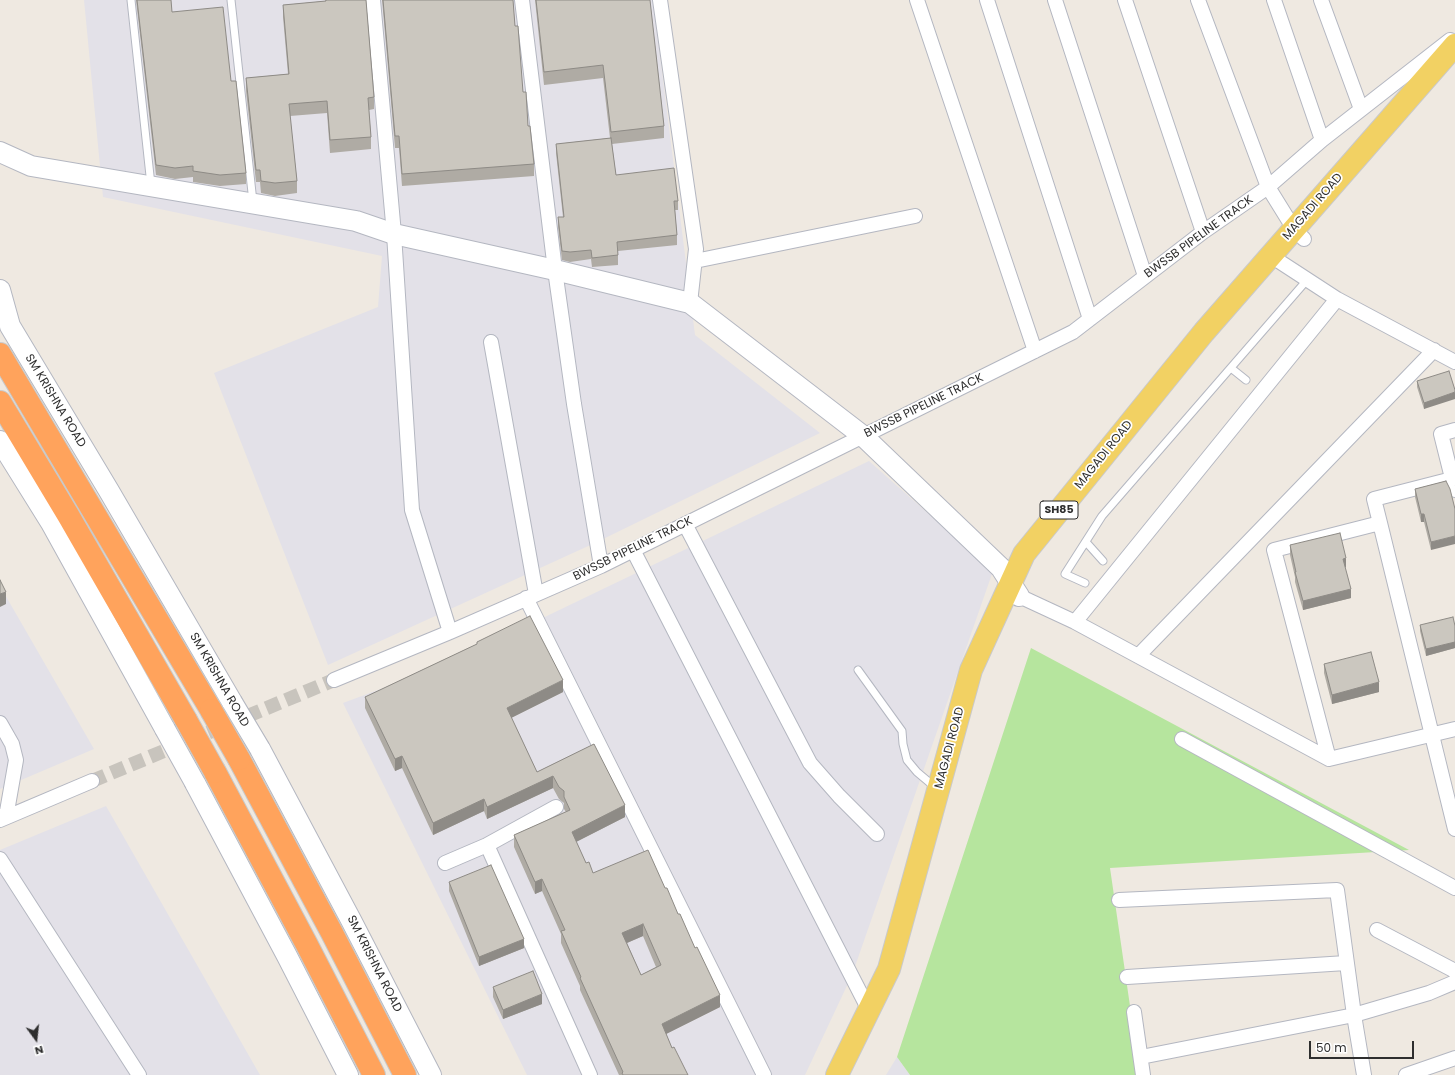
<!DOCTYPE html>
<style>
body{margin:0}
#map{position:relative;width:1455px;height:1075px;overflow:hidden;background:#efe9e1;font-family:Poppins,sans-serif}
canvas{display:block}
.north{position:absolute;left:16px;top:1019px;width:40px;height:40px;-webkit-text-stroke:3px #fff;paint-order:stroke;rotate:165deg;font-size:11px;font-weight:700;line-height:16px;text-align:center;color:#2e2e2e}
.north::after{content:'';display:block;margin:auto;width:14px;height:18px;background:#2e2e2e;clip-path:polygon(50% 0,100% 100%,50% 72%,0 100%)}
.scale{position:absolute;left:1309px;top:1041px;width:105px;height:18px;box-sizing:border-box;border:2px solid #2e2e2e;border-top:0;padding-left:5px;font-size:12px;line-height:14px;white-space:nowrap;color:#2e2e2e;-webkit-text-stroke:3px #fff;paint-order:stroke}
</style>
<div id="map">
<canvas width="1455" height="1075"></canvas>
<div class="north">N</div>
<div class="scale">50 m</div>
</div>
<script>
const g = document.querySelector('canvas').getContext('2d');
g.lineJoin = 'round';
function paint(path, color) { g.fillStyle = color; g.fill(path, 'evenodd'); }
const poly = rows => new Path2D(rows.map(r => 'M' + r).join(''));
function trace(path, color, width, dash) { g.strokeStyle = color; g.lineWidth = width; g.lineCap = dash ? 'butt' : 'round'; g.setLineDash(dash || []); g.stroke(path); }
function drawText(font, color, halo, rows, align = 'center') {
  g.font = font + ' Poppins,sans-serif'; g.lineWidth = 3.5; g.setLineDash([]); g.textBaseline = 'middle'; g.strokeStyle = halo; g.fillStyle = color; for (const [text, x, y, turn = 0] of rows) {
    g.save(); g.translate(x, y); g.rotate((+turn || 0) * Math.PI / 180); g.textAlign = isNaN(turn) ? turn : align; if (halo) g.strokeText(text, 0, 0); g.fillText(text, 0, 0); g.restore();
  }
}
const industrial = poly([
 [84,0,653,0,695,335,820,433,597,542,328,665,214,373,378,307,382,256,103,197],
 [869,461,993,571,852,975,805,1075,527,1075,343,703,445,665],
 [0,586,94,749,0,789],
 [106,806,260,1075,0,1075,0,850],
 [897,1057,910,1075,886,1075]
]);
const green = poly([
 [1031,648,1409,850,1110,868,1140,1075,910,1075,897,1057]
]);
const streetTunnel = poly([
 [92,781,334,680]
]);
const lane = poly([
 [131,0,151,185],
 [231,0,253,202],
 [1231,368,1246,380],
 [1086,542,1103,561],
 [1085,583,1065,574,1102,516,1307,280],
 [858,670,902,731,903,744,907,760,917,772,936,788]
]);
const street = poly([
 [373,0,394,234,412,510,450,632],
 [522,0,555,270,574,404,601,566],
 [660,0,696,249,690,303],
 [917,0,1035,351],
 [987,0,1090,319],
 [1055,0,1145,276],
 [1125,0,1203,232],
 [1198,0,1268,187,1294,229,1304,239],
 [1274,0,1322,140],
 [1321,0,1361,109],
 [1271,256,1337,299,1455,362],
 [695,261,915,216],
 [491,342,536,594],
 [1455,430,1441,434,1455,490],
 [1380,523,1455,829],
 [685,524,810,763,839,796,877,834],
 [633,550,869,1010],
 [1019,596,1075,622,1329,759,1455,729],
 [526,598,764,1075],
 [1075,622,1337,299],
 [1138,656,1434,350],
 [334,680,450,632,601,566,1073,332,1203,232,1268,187,1322,140,1450,40],
 [0,723,12,744,16,760,6,817,0,816],
 [1182,739,1455,888],
 [1329,759,1274,550,1380,523,1374,499,1452,479],
 [0,820,92,781],
 [487,845,590,1075],
 [0,859,139,1075],
 [445,863,487,845,556,807],
 [1119,900,1337,890,1354,1015,1429,993,1455,982],
 [1377,930,1455,971],
 [1127,977,1346,963],
 [1134,1012,1143,1075],
 [1141,1057,1354,1015,1364,1075],
 [1406,1075,1455,1058]
]);
const secondary = poly([
 [0,152,31,166,356,221,394,234,555,270,690,303,863,436,1001,568,1019,596],
 [0,290,10,326,109,491,232,702],
 [0,441,51,523,165,729],
 [260,749,352,922,431,1075],
 [195,783,287,956,348,1075]
]);
const primary = poly([
 [837,1075,889,969,971,670,1024,554,1204,332,1455,45]
]);
const highway = poly([
 [0,354,211,710],
 [0,402,68,515,186,720],
 [239,759,332,933,405,1075],
 [215,772,307,945,374,1075]
]);
const secondaryBridge = poly([
 [232,702,260,749],
 [165,729,195,783]
]);
const highwayBridge = poly([
 [211,710,239,759],
 [186,720,215,772]
]);
const wall = poly([
 [136,0,171,0,172,12,231,81,246,173,246,184,220,186,193,182,193,177,175,179,156,175],
 [325,0,366,0,374,97,374,109,369,110,371,137,371,149,330,153,327,113,290,116,297,181,297,193,275,196,261,193,260,182,256,182,246,91,246,78,288,74,283,17,283,5,326,1],
 [382,0,513,0,515,26,523,92,534,164,534,176,402,186,399,148,395,148],
 [535,0,650,0,664,126,664,138,612,144,616,175,678,201,678,210,675,210,677,235,677,245,618,251,618,265,592,267,591,259,570,262,562,260,558,227,558,217,563,217,556,153,556,144,610,138,603,78,544,85],
 [1417,381,1455,390,1424,409,1417,387],
 [1446,481,1431,550,1424,522,1421,522,1415,497,1415,489],
 [1290,545,1346,567,1345,568,1351,598,1303,610,1295,582,1295,577,1290,555],
 [1420,625,1455,626,1455,648,1426,656,1420,631],
 [477,642,563,692,511,718,537,772,594,744,625,817,576,842,586,863,593,873,665,888,678,914,720,1007,666,1034,672,1048,688,1075,619,1075,580,990,580,986,561,943,561,934,542,891,535,894,514,847,514,835,566,812,564,809,564,803,559,799,553,788,487,819,484,811,433,835,402,768,395,771,365,708,365,697,477,644],
 [643,936,656,967,641,975,627,943],
 [1324,664,1379,692,1332,704,1324,673],
 [449,882,524,948,479,966,449,891],
 [493,987,542,1004,503,1019,493,997]
]);
const shadedWall = poly([
 [1455,392,1455,399,1424,409,1424,403],
 [1421,514,1424,514,1424,522,1421,522],
 [1455,536,1455,544,1431,550,1431,542],
 [1346,558,1346,567,1343,568,1343,559],
 [1351,589,1351,598,1303,610,1303,601],
 [6,592,6,604,0,607,0,594],
 [1455,642,1455,648,1426,656,1426,649],
 [563,680,563,692,507,720,507,708],
 [1379,682,1379,692,1332,704,1332,695],
 [402,756,402,768,395,771,395,759],
 [553,776,553,788,487,819,487,807],
 [484,799,484,811,433,835,433,823],
 [625,805,625,817,572,844,572,832],
 [542,879,542,891,535,894,535,882],
 [643,924,643,936,622,945,622,933],
 [524,939,524,948,479,966,479,957],
 [542,994,542,1004,503,1019,503,1010],
 [720,995,720,1007,662,1036,662,1024]
]);
const building = poly([
 [137,0,171,0,172,12,223,7,231,81,236,81,246,173,220,175,193,171,193,166,175,168,156,165,137,0],
 [326,0,366,0,374,97,368,98,371,137,330,140,327,101,289,104,297,181,275,183,261,181,260,170,256,170,246,78,289,74,283,5,326,1,326,0],
 [383,0,513,0,515,26,518,26,523,92,526,92,528,126,530,126,534,164,402,174,399,136,395,136,383,0],
 [536,0,650,0,664,126,611,132,603,65,544,72,536,0],
 [611,138,616,175,674,168,678,201,674,201,677,235,617,242,618,255,592,258,591,250,570,252,562,251,558,217,564,217,556,144,611,138],
 [1449,371,1455,390,1455,392,1424,403,1417,381,1449,371],
 [1446,481,1450,489,1455,509,1455,536,1431,542,1424,514,1421,514,1415,489,1446,481],
 [1340,533,1346,558,1343,559,1351,589,1303,601,1295,572,1296,572,1290,545,1340,533],
 [0,580,6,592,0,594,0,580],
 [530,616,563,680,507,708,537,772,594,744,625,805,572,832,586,863,589,862,593,873,648,850,665,888,667,888,678,914,680,914,695,948,697,947,720,995,662,1024,672,1048,674,1047,688,1075,623,1075,622,1073,623,1072,580,978,581,977,561,931,565,930,542,879,535,882,514,835,570,810,564,797,564,791,559,787,553,776,487,807,484,799,433,823,402,756,395,759,365,697,477,644,477,642,530,616],
 [643,924,661,965,641,975,622,933,643,924],
 [1453,617,1455,626,1455,642,1426,649,1420,625,1453,617],
 [1371,652,1379,682,1332,695,1324,664,1371,652],
 [491,865,524,939,479,957,449,882,491,865],
 [533,971,542,994,503,1010,493,987,533,971]
]);
const shields = [
 [1059,510,38]
];
const shieldNames = [
 ["SH85",1059,510]
];
const streetNames = [
 ["MAGADI ROAD",1313,207,-49],
 ["BWSSB PIPELINE TRACK",1199,237,-36],
 ["SM KRISHNA ROAD",55,401,59],
 ["BWSSB PIPELINE TRACK",924,406,-26],
 ["MAGADI ROAD",1104,455,-51],
 ["BWSSB PIPELINE TRACK",633,549,-26],
 ["SM KRISHNA ROAD",219,680,60],
 ["MAGADI ROAD",950,748,-75],
 ["SM KRISHNA ROAD",374,964,63]
];
paint(industrial, '#e3e1e8');
paint(green, '#b6e59e');
trace(streetTunnel, '#c8c4bd', 14, [14, 7]);
trace(lane, '#b4b7c1', 9);
trace(street, '#b4b7c1', 16);
trace(secondary, '#b4b7c1', 22);
trace(primary, '#c9c9c9', 24);
trace(highway, '#c9c9c9', 24);
trace(lane, '#fff', 7);
trace(street, '#fff', 14);
trace(secondary, '#fff', 20);
trace(primary, '#f2d163', 22);
trace(highway, '#ffa35c', 22);
trace(secondaryBridge, '#b4b7c1', 22, []);
trace(highwayBridge, '#c9c9c9', 24, []);
trace(secondaryBridge, '#fff', 20);
trace(highwayBridge, '#ffa35c', 22);
paint(wall, '#afaba4');
paint(shadedWall, '#8e8b86');
paint(building, '#cbc7bf');
trace(building, '#8e8b86', 1);
for (const [x, y, w] of shields) { const box = new Path2D(); box.roundRect(x - w / 2, y - 9, w, 18, 3); g.fillStyle = '#fff'; g.fill(box); trace(box, '#2e2e2e', 1); }
drawText('bold 11px', '#2e2e2e', null, shieldNames);
drawText('12px', '#2e2e2e', '#fff', streetNames);
</script>
